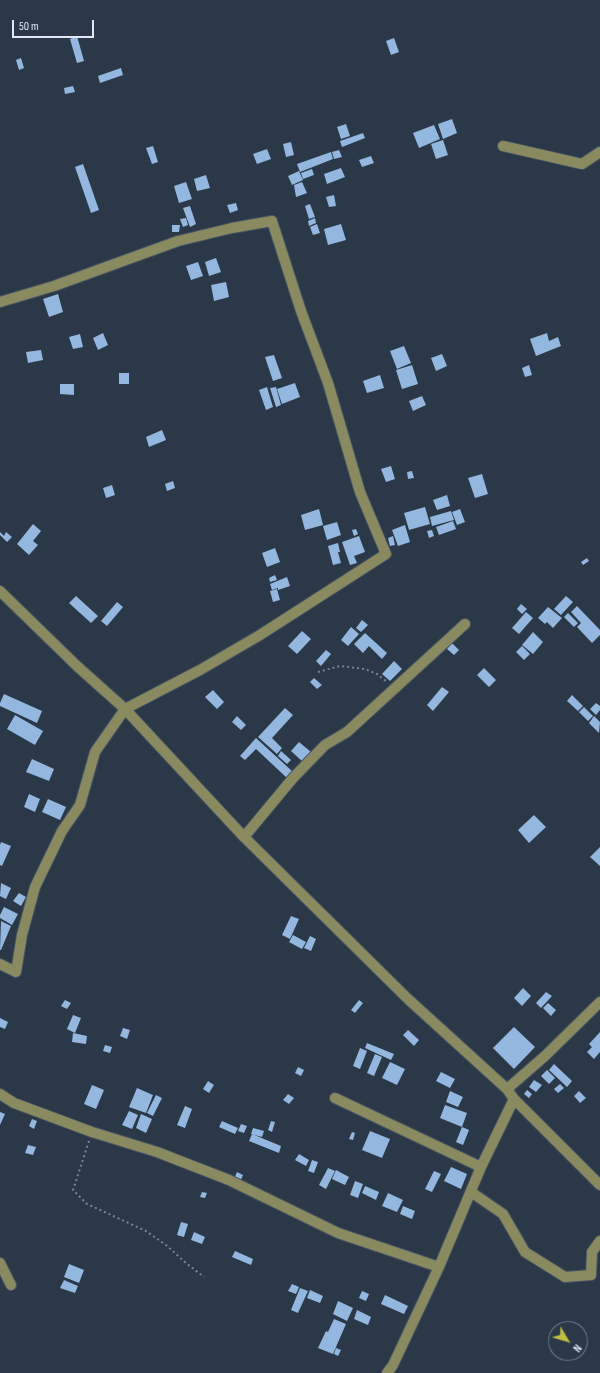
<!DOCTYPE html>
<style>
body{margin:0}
#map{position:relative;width:600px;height:1373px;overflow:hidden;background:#2a3848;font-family:"Sofia Sans Condensed",sans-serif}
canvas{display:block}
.north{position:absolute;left:548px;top:1321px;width:40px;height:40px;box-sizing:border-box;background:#2a3848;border:1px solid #737f8c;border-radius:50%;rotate:128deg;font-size:11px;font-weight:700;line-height:16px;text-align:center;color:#e0e9f3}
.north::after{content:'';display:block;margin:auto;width:14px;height:18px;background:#bfbe41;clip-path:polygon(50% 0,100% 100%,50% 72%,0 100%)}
.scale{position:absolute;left:12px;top:20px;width:82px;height:18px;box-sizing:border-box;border:2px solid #e0e9f3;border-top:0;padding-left:5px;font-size:12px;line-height:14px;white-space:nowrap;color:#e0e9f3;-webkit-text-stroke:3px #2a3848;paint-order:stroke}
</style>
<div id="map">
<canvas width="600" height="1373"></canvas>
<div class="north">N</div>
<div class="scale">50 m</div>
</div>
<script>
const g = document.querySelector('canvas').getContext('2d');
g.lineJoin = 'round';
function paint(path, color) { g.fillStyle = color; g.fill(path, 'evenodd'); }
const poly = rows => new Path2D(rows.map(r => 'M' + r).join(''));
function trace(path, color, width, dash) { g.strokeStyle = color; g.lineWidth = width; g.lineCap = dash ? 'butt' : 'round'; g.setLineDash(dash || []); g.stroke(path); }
const building = poly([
 [77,36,84,61,77,63,70,39],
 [394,38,399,52,391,55,386,41],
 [21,58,24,68,19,70,16,60],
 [121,68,123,75,100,83,98,76],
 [73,86,75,92,65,94,64,88],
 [452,119,457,133,443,139,438,124],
 [346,124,350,136,341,139,337,127],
 [434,125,440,139,419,148,413,133],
 [363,133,365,138,342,147,340,141],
 [443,140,448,155,436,159,431,144],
 [291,142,294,155,286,157,283,144],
 [153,146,158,162,152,164,146,148],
 [267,149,271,159,257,164,253,154],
 [339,150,342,157,334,159,332,152],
 [331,152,333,159,300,172,297,164],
 [371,156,374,163,362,167,359,160],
 [83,164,99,210,91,213,75,167],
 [341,168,345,177,327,184,324,174],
 [312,169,314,175,303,179,301,173],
 [299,171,303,180,292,185,288,176],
 [206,175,210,188,197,191,194,179],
 [186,182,192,199,179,203,174,186],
 [302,182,307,193,296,197,294,185],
 [334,195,336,206,329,207,326,197],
 [236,203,238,210,230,213,227,205],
 [310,204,315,217,309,219,305,206],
 [190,206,196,224,190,227,183,208],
 [186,218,188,225,183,227,180,219],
 [315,218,316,223,309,226,308,221],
 [317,224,320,233,313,235,310,227],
 [341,224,346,240,328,245,324,229],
 [172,225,180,225,179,232,172,232],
 [216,258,221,272,209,276,205,262],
 [198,262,203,276,191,280,186,266],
 [226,282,229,297,214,301,211,285],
 [58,294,63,312,49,317,43,299],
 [103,333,108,345,98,350,93,338],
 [547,333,549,341,558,337,561,346,536,356,530,339],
 [80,334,83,347,73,349,69,337],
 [404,346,411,363,397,369,390,351],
 [41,350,43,360,28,363,26,352],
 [442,354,447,366,436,371,431,358],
 [274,355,282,378,273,381,265,357],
 [412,365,418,384,402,389,396,370],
 [529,365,532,375,525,377,522,368],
 [119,373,129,373,129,384,119,384],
 [380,375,384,388,367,393,363,381],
 [295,383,300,397,282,404,277,389],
 [60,384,74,384,74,395,60,394],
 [267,387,273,407,266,410,259,390],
 [276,387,281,405,276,407,270,388],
 [422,396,426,405,413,411,409,401],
 [162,430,166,440,149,447,146,437],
 [391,466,395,479,386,482,381,469],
 [412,471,414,478,408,479,407,472],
 [482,474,488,494,475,498,468,478],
 [173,481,175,488,167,491,165,484],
 [112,485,115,495,106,498,103,488],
 [447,495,450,506,437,510,433,500],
 [425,507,430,524,409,530,404,513],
 [319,509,323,525,305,530,301,515],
 [460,509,465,522,457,525,452,512],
 [451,511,454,520,432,526,430,517],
 [453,521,456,529,439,535,436,527],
 [337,522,341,535,327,540,323,526],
 [33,524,41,531,33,541,38,545,29,555,17,544],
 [405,525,410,542,398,546,392,530],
 [356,529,358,534,354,536,352,530],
 [432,530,434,536,429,538,427,531],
 [0,532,4,536,6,532,12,537,7,542,0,535],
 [359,536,365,552,354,556,357,563,350,565,342,542],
 [393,536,395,545,390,546,388,538],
 [338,543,340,552,338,552,341,563,333,565,328,546],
 [275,548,280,562,267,567,262,553],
 [587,558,589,561,583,565,581,562],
 [275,575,277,580,270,582,269,578],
 [287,577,290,586,278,590,278,588,272,590,270,584],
 [277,589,280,600,273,602,270,591],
 [76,596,98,616,91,623,69,603],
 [566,596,573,602,561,615,554,609],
 [117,602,123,607,107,626,101,621],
 [521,604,527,609,522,614,517,609],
 [577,606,600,630,600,635,592,643,577,627,581,623,571,612],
 [548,607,562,618,553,628,547,622,545,624,538,618],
 [526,612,533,618,519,634,512,628],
 [568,613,578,623,574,627,564,617],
 [362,620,368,625,361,632,356,628],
 [351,627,359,634,348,646,341,640],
 [302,631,311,639,297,654,288,646],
 [533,632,543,642,533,654,522,645],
 [365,633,387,653,382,659,369,646,363,653,354,644],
 [452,643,459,650,454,655,447,649],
 [522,646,530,654,524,660,516,652],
 [326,650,331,654,321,666,316,661],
 [394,661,402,669,390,681,382,674],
 [484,668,496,680,489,687,477,675],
 [314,678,322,685,317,689,310,682],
 [442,687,449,692,433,711,427,705],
 [213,690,224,702,217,709,205,697],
 [4,694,42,711,37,723,0,706,0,703],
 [572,695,583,706,578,711,567,701],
 [596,703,600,706,600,710,596,715,590,709],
 [584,707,593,716,588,721,579,712],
 [285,708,293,715,272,738,282,748,277,754,258,737],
 [15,715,43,731,35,745,7,729],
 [237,716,246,725,241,730,232,722],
 [594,716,600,722,599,733,589,723],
 [256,738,293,772,287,778,256,749,245,760,240,756],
 [299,742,311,752,303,762,291,751],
 [281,751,291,760,287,764,278,756],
 [32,759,54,769,49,781,26,772],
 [29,794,40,799,35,812,24,807],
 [48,799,66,807,60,820,42,812],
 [534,815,546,827,529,843,518,830],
 [1,842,11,846,2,866,0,865,0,845],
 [600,847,600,866,590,857],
 [1,883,11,888,6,899,0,896],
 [19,893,26,897,21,906,13,901],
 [4,907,18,914,12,925,0,918,0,915],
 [291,916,299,919,290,939,282,935],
 [1,921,11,926,1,950,0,950],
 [293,935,306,942,302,949,289,942],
 [310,936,316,939,311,951,304,948],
 [523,988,531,996,522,1006,514,998],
 [546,992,552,996,541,1008,536,1003],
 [65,1000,71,1003,67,1009,61,1006],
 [359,1000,363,1003,355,1013,351,1010],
 [548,1003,556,1010,551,1016,543,1008],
 [73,1015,81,1018,75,1033,67,1029],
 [0,1018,8,1022,5,1029,0,1027],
 [514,1027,535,1047,514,1069,493,1048],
 [123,1028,130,1030,127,1039,120,1036],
 [408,1030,419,1040,414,1046,403,1035],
 [600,1032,600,1052,594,1059,587,1052,592,1047,589,1044],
 [73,1033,87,1036,86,1044,72,1042],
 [367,1043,394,1054,391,1060,365,1048],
 [105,1045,112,1047,110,1053,103,1051],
 [360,1048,367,1051,360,1069,353,1066],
 [375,1054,382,1057,374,1076,367,1073],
 [390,1062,405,1069,397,1085,382,1078],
 [554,1064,572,1081,567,1087,549,1070],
 [298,1067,304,1070,301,1076,295,1073],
 [547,1070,555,1078,549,1084,541,1076],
 [441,1072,455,1079,450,1088,436,1081],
 [534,1080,542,1085,536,1092,529,1087],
 [208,1081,214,1085,209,1093,203,1089],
 [560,1084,564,1088,558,1093,554,1089],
 [92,1085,104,1090,96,1109,84,1104],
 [137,1088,153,1095,146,1113,129,1107],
 [527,1090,532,1094,529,1098,524,1094],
 [450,1091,463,1097,458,1107,446,1102],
 [579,1091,586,1098,580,1103,574,1096],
 [288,1094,294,1098,289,1104,283,1100],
 [156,1095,162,1098,153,1116,147,1113],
 [445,1105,467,1113,462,1127,440,1118],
 [185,1106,192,1109,185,1128,177,1125],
 [129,1111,138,1115,132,1129,122,1125],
 [0,1112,5,1114,0,1125],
 [141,1114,152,1119,146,1133,136,1128],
 [32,1119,37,1121,34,1129,29,1126],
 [222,1121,238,1128,235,1134,219,1127],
 [271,1121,275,1122,272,1132,268,1130],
 [241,1124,247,1126,244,1133,238,1131],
 [462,1127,469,1130,463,1145,456,1142],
 [253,1128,264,1131,262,1137,251,1134],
 [370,1131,390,1139,382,1158,362,1150],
 [352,1132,355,1133,353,1140,349,1139],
 [252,1134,281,1146,279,1153,249,1141],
 [28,1145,36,1147,33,1155,25,1153],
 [299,1154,309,1160,306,1166,295,1160],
 [312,1160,318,1162,314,1173,308,1171],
 [451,1167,467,1174,461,1189,444,1181],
 [328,1168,335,1171,326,1189,319,1185],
 [336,1170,349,1177,345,1185,332,1179],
 [434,1171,441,1174,432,1192,425,1189],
 [237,1172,243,1175,240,1182,234,1179],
 [355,1181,363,1184,358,1198,350,1195],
 [365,1186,379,1192,376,1200,362,1193],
 [202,1192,207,1193,205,1198,200,1197],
 [388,1193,403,1200,397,1212,382,1206],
 [403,1206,415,1211,412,1219,400,1214],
 [181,1222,188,1224,184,1237,177,1235],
 [194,1232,205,1237,202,1244,191,1240],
 [235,1251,253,1259,251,1265,232,1257],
 [69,1264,84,1270,79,1283,64,1277],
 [64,1280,78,1286,75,1293,60,1288],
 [292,1284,299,1287,296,1294,288,1291],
 [300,1288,308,1291,298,1313,291,1310],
 [310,1290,323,1296,320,1303,307,1298],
 [362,1291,369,1294,366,1301,359,1298],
 [385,1295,408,1306,404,1314,381,1304],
 [338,1301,353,1308,347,1321,333,1314],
 [357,1310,371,1317,368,1325,354,1319],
 [334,1319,346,1324,333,1354,318,1348,326,1331,328,1332],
 [336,1348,341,1350,338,1356,334,1354]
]);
const path = poly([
 [318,672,340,666,365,669,377,674,387,682],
 [89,1141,73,1190,87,1204,146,1231,166,1245,186,1263,204,1277]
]);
const minor = poly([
 [503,146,582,164,600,152],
 [0,302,54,286,178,241,232,228,272,221,301,311,328,383,360,492,386,554,260,635,200,670,125,709,95,752,80,805,62,831,35,887,22,935,16,972,0,964],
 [0,591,77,666,125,709,244,837,408,999,507,1089,514,1099,600,1185],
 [244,837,293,778,325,745,347,732,465,624],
 [507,1089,545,1056,600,1002],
 [0,1094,14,1103,92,1132,157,1152,229,1180,338,1233,439,1267],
 [335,1098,481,1167],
 [471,1192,503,1214,525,1252,565,1277,591,1275,592,1252,600,1241],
 [0,1263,11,1285],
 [387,1373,393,1365,439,1267,481,1167,514,1099]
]);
paint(building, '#94b7df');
trace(minor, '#475463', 12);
trace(path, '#798592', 2, [2, 3]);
trace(minor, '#8a8a61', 10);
</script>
